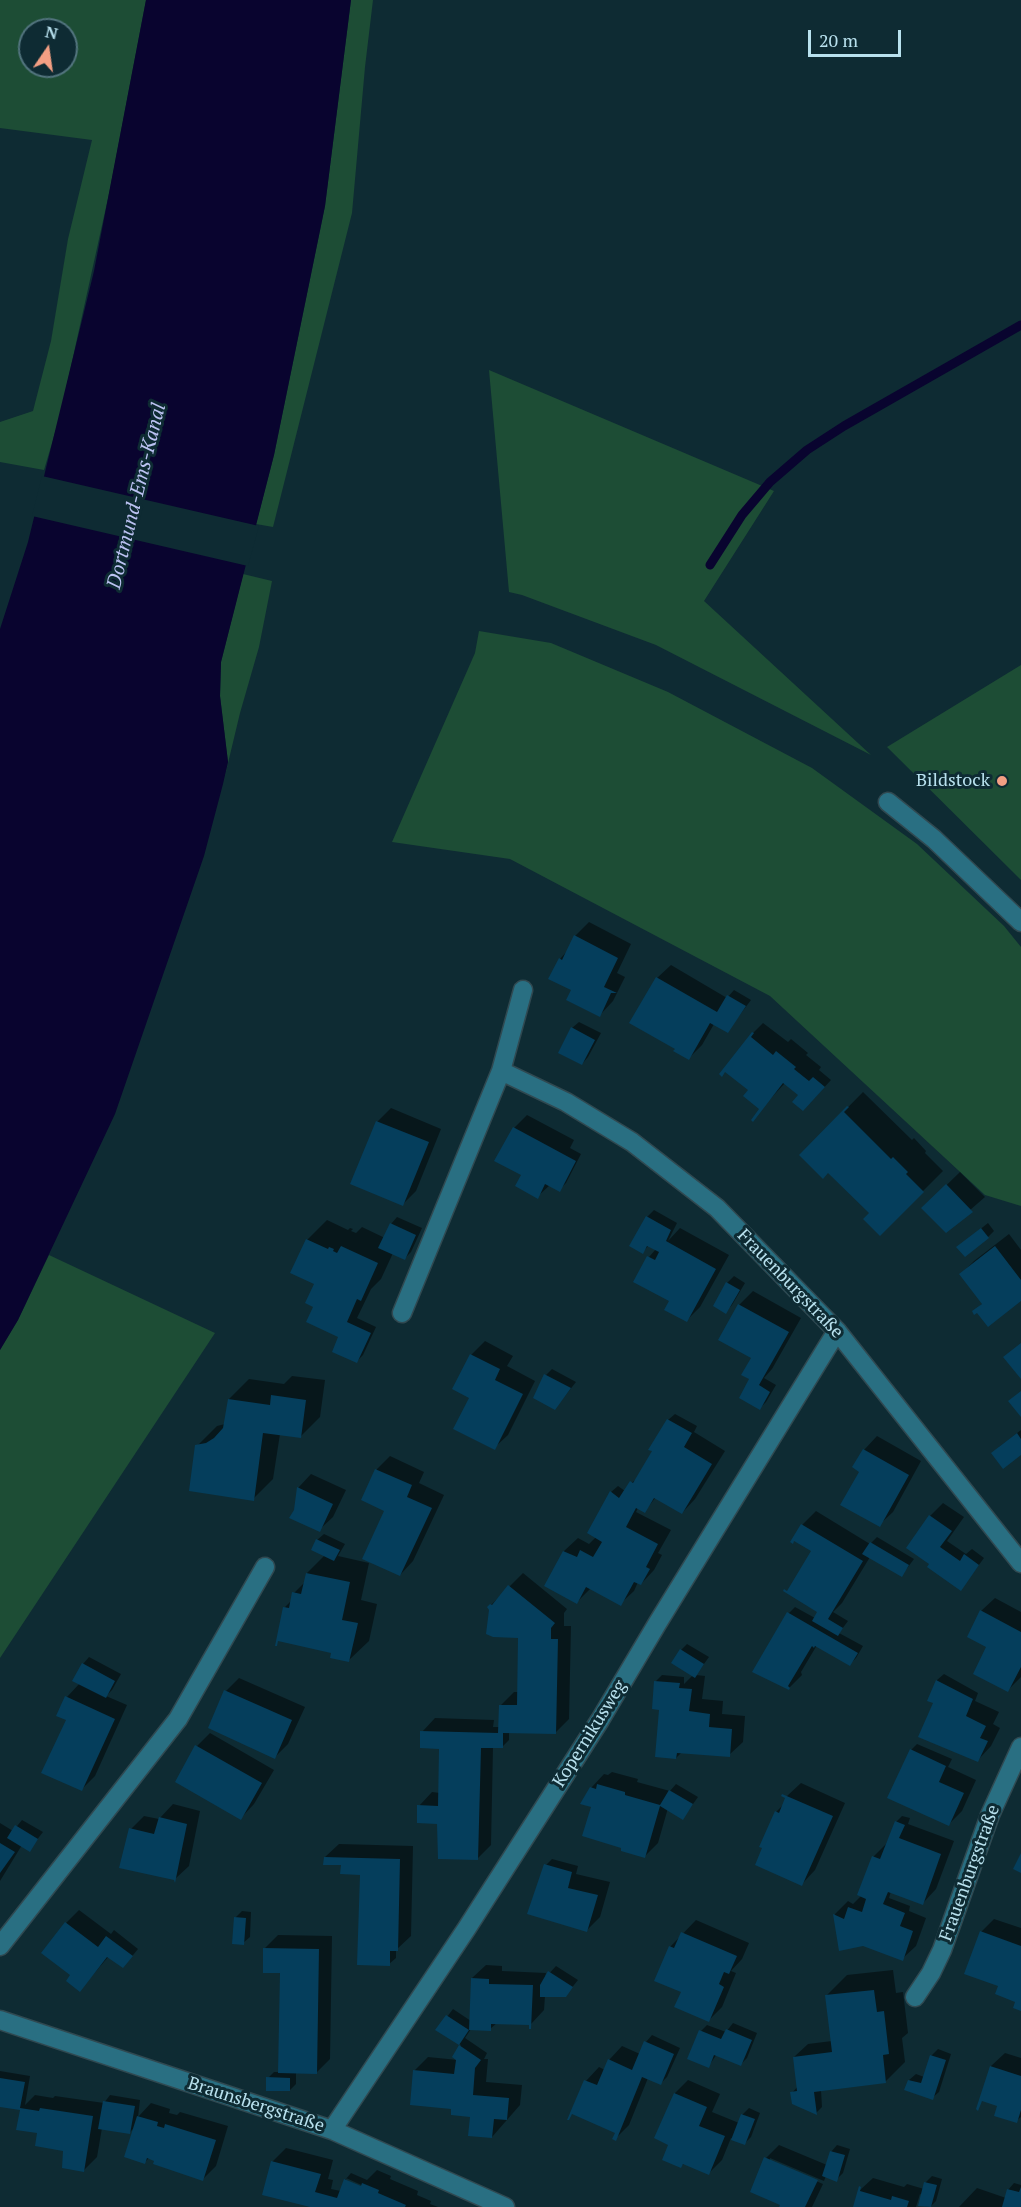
<!DOCTYPE html>
<meta charset="utf-8">
<style>
body{margin:0}
#map{position:relative;width:1021px;height:2207px;overflow:hidden;background:#0e2b33;font-family:"PT Serif",serif}
canvas{display:block}
.north{position:absolute;left:18px;top:18px;width:60px;height:60px;box-sizing:border-box;background:#0e2b33;border:2px solid #52747e;border-radius:50%;rotate:13deg;font-size:16px;font-weight:700;line-height:24px;text-align:center;color:#b8e1ee}
.north::after{content:'';display:block;margin:auto;width:21px;height:27px;background:#f39f83;clip-path:polygon(50% 0,100% 100%,50% 72%,0 100%)}
.scale{position:absolute;left:808px;top:30px;width:93px;height:27px;box-sizing:border-box;border:3px solid #b8e1ee;border-top:0;padding-left:8px;font-size:18px;line-height:21px;white-space:nowrap;color:#b8e1ee;-webkit-text-stroke:4px #0e2b33;paint-order:stroke}
</style>
<div id="map">
<canvas width="1021" height="2207"></canvas>
<div class="north">N</div>
<div class="scale">20 m</div>
</div>
<script>
const g = document.querySelector('canvas').getContext('2d');
g.lineJoin = 'round';
function paint(path, color) { g.fillStyle = color; g.fill(path, 'evenodd'); }
const poly = rows => new Path2D(rows.map(r => 'M' + r).join(''));
function trace(path, color, width, dash) { g.strokeStyle = color; g.lineWidth = width; g.lineCap = dash ? 'butt' : 'round'; g.setLineDash(dash || []); g.stroke(path); }
function drawText(font, color, halo, rows, align = 'center') {
  g.font = font + ' "PT Serif",serif'; g.lineWidth = 6; g.setLineDash([]); g.textBaseline = 'middle'; g.strokeStyle = halo; g.fillStyle = color; for (const [text, x, y, turn = 0] of rows) {
    g.save(); g.translate(x, y); g.rotate((+turn || 0) * Math.PI / 180); g.textAlign = isNaN(turn) ? turn : align; if (halo) g.strokeText(text, 0, 0); g.fillText(text, 0, 0); g.restore();
  }
}
const green = poly([
 [0,0,146,0,110,189,60,416,44,470,0,462,0,422,33,411,51,341,68,239,92,140,0,128],
 [30,30,66,30,66,66,30,66],
 [351,0,373,0,365,67,352,213,273,527,256,524,274,455,325,206],
 [489,370,774,491,704,601,871,755,656,645,522,595,509,592],
 [243,574,272,581,259,647,240,713,223,784,228,762,220,696,221,662],
 [479,631,551,643,668,692,812,768,917,844,1004,926,1021,947,1021,1206,985,1195,770,996,510,859,392,842,475,653],
 [1021,665,1021,880,887,747],
 [49,1255,215,1333,0,1658,0,1350,18,1320]
]);
const water = poly([
 [146,0,351,0,325,206,274,455,221,662,220,696,228,762,223,784,204,856,115,1114,18,1320,0,1350,0,629,28,542,94,271]
]);
const pier = poly([
 [42,476,259,526,248,566,32,516]
]);
const shadow = poly([
 [589,922,631,944,617,973,625,977,613,1001,600,1015,573,989,560,959,568,950,575,936],
 [671,965,727,998,734,990,751,1000,727,1032,714,1024,702,1045,689,1058,657,978],
 [579,1022,601,1033,588,1057,582,1064,572,1028],
 [763,1023,788,1042,791,1039,808,1053,806,1055,821,1067,819,1070,831,1080,810,1103,804,1090,785,1083,761,1109,751,1090,750,1036],
 [863,1092,912,1140,914,1138,926,1151,925,1153,943,1171,880,1234,871,1213,828,1171,801,1155],
 [391,1108,441,1129,416,1191,403,1204,377,1122],
 [527,1115,574,1140,570,1148,581,1154,566,1183,559,1190,550,1185,537,1197,523,1175,514,1128],
 [960,1172,985,1197,946,1231,923,1208],
 [654,1210,677,1223,668,1241,680,1228,729,1255,700,1307,686,1321,671,1301,649,1257,656,1249,649,1245,643,1252,631,1246,647,1217],
 [397,1217,422,1228,411,1252,405,1258,393,1253,381,1279,371,1289,357,1318,376,1327,363,1355,357,1361,341,1337,315,1306,316,1283,307,1240,327,1220,348,1230,350,1228,353,1229,351,1231,356,1233,362,1227,385,1238,391,1224],
 [988,1223,994,1231,988,1237,958,1247],
 [1009,1234,1021,1250,1021,1299,974,1312,983,1303,961,1274,974,1261],
 [734,1276,745,1283,732,1305,726,1312,715,1306,727,1283],
 [753,1291,801,1318,772,1369,764,1378,776,1385,766,1402,760,1408,751,1379,753,1357,720,1339,739,1305],
 [485,1341,513,1356,507,1366,535,1381,508,1435,494,1448,471,1397,471,1355],
 [552,1369,576,1382,561,1401,546,1375],
 [292,1376,325,1380,320,1417,300,1437,280,1434,273,1479,253,1499,197,1446,217,1426,225,1424,229,1399,249,1379,284,1384],
 [675,1414,697,1426,694,1432,725,1451,695,1499,682,1513,656,1497,645,1511,638,1508,636,1512,671,1530,658,1553,662,1555,654,1570,641,1584,638,1582,634,1591,620,1604,591,1588,577,1602,546,1585,564,1551,578,1538,589,1544,596,1537,589,1533,611,1492,618,1486,625,1491,630,1484,638,1478,654,1451,668,1420],
 [1021,1430,1021,1453,999,1447],
 [877,1436,921,1461,893,1512,879,1525,861,1471,864,1450],
 [390,1456,424,1472,419,1483,444,1495,413,1561,400,1575,386,1511,363,1499,377,1469],
 [311,1474,346,1490,333,1517,319,1530,295,1510,298,1488],
 [943,1503,964,1517,947,1541,966,1554,972,1549,984,1558,961,1589,929,1567,930,1516],
 [816,1511,870,1544,877,1537,914,1559,902,1575,870,1557,842,1603,833,1612,848,1621,839,1633,863,1646,856,1658,850,1664,817,1645,801,1672,802,1675,788,1689,754,1671,789,1613,795,1607,815,1618,818,1613,813,1551,794,1539,803,1524],
 [324,1534,345,1544,338,1556,369,1563,361,1600,377,1604,369,1641,349,1660,333,1651,285,1607,292,1600,294,1593,306,1581,307,1573,325,1555,317,1540],
 [523,1573,567,1609,564,1613,564,1626,571,1626,569,1719,555,1733,509,1732,509,1740,502,1747,493,1747,491,1845,477,1859,419,1806,432,1792,440,1793,441,1748,422,1732,435,1718,494,1720,493,1727,500,1727,500,1706,514,1692,518,1692,519,1637,489,1607],
 [995,1598,1021,1612,1021,1677,1008,1690,988,1647,981,1611],
 [687,1644,709,1657,696,1675,705,1676,702,1699,723,1701,722,1714,745,1716,743,1742,729,1755,682,1752,676,1758,661,1710,656,1681,662,1675,684,1677,684,1684,693,1675,681,1650],
 [89,1657,121,1674,112,1690,106,1696,127,1705,95,1776,81,1790,68,1720,67,1697,80,1683,83,1664],
 [944,1674,978,1693,975,1701,999,1712,993,1724,1000,1728,991,1746,978,1760,936,1701,929,1700,937,1680],
 [239,1678,305,1707,288,1744,275,1757,226,1691],
 [210,1733,274,1770,254,1804,241,1818,197,1746],
 [917,1744,952,1759,948,1767,976,1780,962,1811,949,1824,911,1750],
 [612,1772,638,1779,637,1782,670,1791,676,1784,698,1797,683,1818,668,1808,658,1843,645,1856,623,1847,592,1806,591,1788,604,1774,608,1775],
 [801,1783,845,1803,815,1870,802,1884,776,1812,784,1804,787,1796],
 [173,1804,200,1811,189,1866,175,1879,131,1829,144,1816,159,1819],
 [902,1816,910,1818,908,1824,954,1841,936,1889,923,1903,891,1891,889,1898,910,1906,909,1911,926,1918,916,1946,902,1959,863,1945,840,1949,835,1914,848,1901,853,1904,862,1895,873,1857,886,1844,896,1822],
 [22,1820,43,1832,29,1850,22,1845,0,1881,0,1823,13,1831],
 [339,1844,413,1846,411,1936,396,1950,396,1958,389,1964,362,1873,325,1857],
 [552,1859,578,1866,576,1874,610,1882,600,1917,587,1930,546,1865],
 [79,1910,111,1934,114,1930,138,1949,129,1960,109,1956,80,1990,72,1975,66,1923],
 [242,1911,251,1912,250,1937,243,1943,235,1918],
 [994,1919,1021,1928,1021,2009,1017,2001,1000,1986,981,1932],
 [696,1920,749,1943,742,1959,731,1971,736,1973,722,2007,709,2020,683,1991,670,1947],
 [278,1935,332,1936,330,2059,316,2073,296,2072,296,2084,290,2090,268,2078,274,2072,280,2072,281,1972,265,1948],
 [486,1965,502,1966,502,1971,546,1973,545,1978,556,1966,578,1980,566,1995,545,1996,544,2010,531,2024,497,2023,490,2029,471,2029,465,2038,487,2053,484,2059,488,2059,486,2082,522,2085,520,2105,492,2137,472,2115,453,2108,414,2071,428,2057,458,2060,454,2057,461,2045,438,2029,453,2009,471,2021,472,1978],
 [893,1970,896,1993,903,1992,908,2033,902,2038,905,2062,885,2082,821,2090,822,2107,816,2113,792,2093,798,2086,794,2057,808,2044,832,2041,827,1995,847,1975],
 [733,2023,757,2033,747,2058,741,2064,717,2054,708,2067,701,2031,707,2025,726,2032],
 [652,2035,680,2048,667,2077,661,2083,648,2078,629,2125,615,2139,617,2132,586,2081,599,2067,605,2070,609,2060,622,2046,640,2054,646,2042],
 [938,2049,951,2054,939,2092,932,2098,909,2080,916,2074,924,2077,931,2056],
 [1005,2053,1021,2058,1021,2117,1016,2121,999,2105,981,2099,991,2066],
 [0,2071,30,2076,25,2105,35,2095,53,2098,55,2096,104,2103,110,2095,140,2100,138,2117,151,2103,170,2109,169,2113,177,2115,180,2112,228,2126,216,2166,203,2179,149,2158,145,2162,135,2127,130,2132,102,2128,97,2157,84,2170,65,2150,38,2132,21,2109,0,2103],
 [688,2080,720,2094,712,2112,739,2123,742,2115,749,2108,760,2113,751,2137,745,2143,731,2138,722,2160,709,2173,685,2163,681,2166,670,2144,675,2093],
 [779,2145,827,2165,831,2152,837,2145,850,2149,843,2173,836,2180,826,2176,824,2181,770,2158,770,2161,823,2184,812,2207,781,2207,782,2204,766,2158],
 [286,2148,333,2160,328,2179,333,2180,331,2189,341,2191,345,2180,351,2173,367,2180,377,2170,391,2176,390,2179,418,2191,417,2195,431,2201,430,2204,438,2207,316,2207,272,2162],
 [346,2178,368,2188,346,2182],
 [932,2176,942,2179,936,2201,930,2207,920,2205,922,2195,920,2194,916,2207,854,2207,859,2191,873,2178,904,2187,907,2184,924,2189,926,2182],
 [1014,2183,1021,2185,1021,2207,959,2207,977,2188,1006,2198,1008,2190]
]);
const stream = poly([
 [710,565,742,515,770,482,807,450,844,426,1021,325]
]);
const building = poly([
 [574,935,618,958,604,987,617,993,611,993,600,1017,566,1000,571,990,548,979,559,958,562,960],
 [656,977,717,1012,727,995,746,1006,728,1033,710,1023,689,1060,673,1051,675,1049,629,1023],
 [571,1027,595,1040,582,1065,558,1053],
 [752,1032,754,1033,751,1037,773,1055,776,1051,796,1067,794,1069,809,1081,813,1077,825,1087,803,1111,792,1102,798,1095,783,1083,753,1122,751,1120,759,1109,743,1096,748,1090,725,1072,722,1077,719,1074],
 [847,1106,849,1107,844,1112,891,1159,893,1157,908,1172,906,1174,924,1192,880,1236,863,1219,869,1213,828,1173,823,1179,799,1155],
 [376,1121,429,1142,403,1206,350,1184],
 [513,1127,576,1161,560,1192,545,1184,538,1199,515,1186,521,1175,494,1161],
 [946,1184,973,1212,946,1233,921,1208],
 [646,1216,671,1230,666,1241,716,1269,687,1322,664,1310,669,1301,633,1282,647,1256,655,1260,659,1252,647,1246,643,1254,629,1246],
 [390,1223,416,1235,405,1260,378,1248],
 [981,1228,989,1238,965,1257,956,1247],
 [306,1239,328,1249,329,1247,334,1249,333,1251,337,1253,341,1246,378,1263,361,1301,357,1299,347,1322,371,1333,357,1363,332,1352,338,1337,306,1322,313,1307,305,1303,314,1284,290,1273],
 [995,1246,1021,1280,1021,1301,988,1327,977,1313,974,1315,972,1311,982,1304,959,1274],
 [726,1282,740,1290,726,1314,713,1306],
 [738,1304,789,1332,759,1385,770,1392,760,1410,739,1398,749,1379,741,1375,751,1358,718,1340],
 [1021,1343,1021,1379,1003,1357],
 [470,1354,500,1369,495,1380,523,1394,495,1450,453,1429,469,1398,452,1389],
 [544,1374,571,1388,555,1410,533,1398],
 [1021,1391,1021,1417,1008,1401],
 [271,1395,306,1400,301,1438,263,1433,254,1501,189,1491,195,1445,206,1443,214,1438,223,1428,228,1399,270,1405],
 [667,1419,692,1433,684,1447,712,1464,682,1514,654,1498,645,1513,636,1508,626,1527,658,1544,646,1567,650,1569,641,1585,634,1582,621,1606,586,1587,577,1604,544,1586,563,1551,577,1557,580,1550,593,1557,602,1542,587,1533,610,1491,619,1498,630,1481,633,1483,652,1451,648,1450],
 [1017,1433,1021,1439,1021,1455,1003,1469,991,1453],
 [863,1449,909,1475,880,1527,840,1505,859,1472,852,1467],
 [375,1469,412,1485,407,1497,432,1508,400,1576,362,1559,384,1511,361,1500],
 [297,1487,333,1504,320,1532,289,1518,294,1510],
 [929,1515,952,1531,940,1547,960,1561,964,1554,979,1565,961,1591,927,1567,929,1564,906,1548],
 [801,1524,863,1561,828,1619,843,1628,838,1636,812,1621,817,1612,783,1591,784,1589,787,1591,811,1551,794,1541,793,1544,790,1542],
 [316,1539,340,1550,334,1561,311,1550],
 [870,1542,909,1565,902,1577,862,1554],
 [306,1573,350,1582,342,1620,358,1623,349,1662,330,1658,331,1653,278,1641,277,1646,275,1646,283,1607,289,1608,292,1592,301,1594],
 [508,1585,555,1623,551,1628,551,1639,558,1639,556,1734,503,1733,503,1748,481,1748,478,1860,438,1859,437,1824,417,1823,417,1805,438,1806,439,1749,420,1748,420,1731,498,1733,499,1705,517,1705,518,1638,493,1637,486,1634,489,1610,487,1607,490,1604,492,1605],
 [980,1610,1021,1632,1021,1667,1008,1692,973,1674,986,1647,967,1637],
 [787,1612,858,1653,850,1666,815,1646,814,1648,812,1646,788,1686,790,1688,789,1690,752,1672],
 [680,1649,704,1664,695,1678,671,1663],
 [82,1663,115,1681,106,1698,72,1681],
 [936,1680,973,1699,966,1716,986,1726,980,1738,988,1741,978,1762,918,1737,933,1703,927,1701],
 [654,1681,680,1683,679,1688,692,1689,689,1711,710,1714,709,1727,732,1729,730,1757,677,1753,676,1759,655,1757,659,1710,652,1709],
 [224,1690,292,1720,275,1759,208,1728],
 [65,1696,115,1719,82,1791,41,1773,66,1720,56,1716],
 [195,1745,262,1783,241,1820,175,1782],
 [910,1749,946,1766,939,1782,964,1793,949,1826,887,1798],
 [597,1784,625,1792,625,1795,660,1805,669,1790,693,1804,683,1820,660,1806,645,1858,621,1851,621,1848,582,1836,591,1807,580,1804,590,1787,596,1789],
 [782,1794,833,1816,802,1886,755,1865,762,1848,759,1847,775,1811,779,1813,785,1798,781,1796],
 [159,1817,187,1824,175,1883,174,1880,119,1868,129,1828,154,1834],
 [895,1821,905,1825,899,1838,941,1854,923,1905,888,1892,883,1904,905,1913,900,1926,913,1931,903,1961,863,1946,839,1951,833,1914,844,1919,848,1907,862,1912,866,1899,857,1895,872,1856,880,1859],
 [15,1825,38,1839,30,1852,7,1838],
 [0,1843,15,1852,0,1873],
 [1021,1853,1021,1873,1013,1869],
 [324,1857,400,1859,398,1951,390,1951,390,1966,357,1965,360,1875,340,1874,341,1865,323,1865],
 [544,1864,572,1872,568,1888,598,1895,587,1932,527,1914],
 [234,1917,246,1918,244,1945,232,1944],
 [65,1922,98,1947,106,1936,133,1956,123,1968,107,1957,80,1992,66,1981,70,1975,41,1953],
 [980,1931,1021,1946,1021,2011,1013,2008,1015,2002,995,1994,998,1986,964,1974],
 [681,1932,737,1956,729,1974,724,1972,719,1984,724,1987,709,2022,674,2007,681,1992,654,1981,669,1946,674,1948],
 [263,1948,319,1949,317,2074,278,2073,280,1973,263,1973],
 [548,1971,573,1987,566,1997,540,1997,540,1985],
 [471,1978,489,1979,489,1984,533,1985,531,2029,529,2029,529,2025,491,2024,491,2031,469,2030],
 [874,1990,877,2012,884,2011,889,2054,883,2055,886,2083,814,2092,817,2115,792,2104,790,2092,797,2091,793,2057,832,2052,825,1995],
 [446,2015,469,2030,459,2045,435,2030],
 [726,2029,752,2040,741,2066,714,2055,709,2068,687,2059,699,2030,721,2039],
 [644,2041,674,2054,661,2085,642,2077,616,2141,612,2139,615,2133,572,2114,569,2120,567,2120,584,2080,597,2085,608,2059,632,2070],
 [459,2045,481,2060,475,2068,473,2095,509,2098,507,2120,494,2119,492,2138,468,2136,470,2117,451,2115,451,2109,410,2105,413,2070,454,2074,456,2060,452,2057],
 [930,2055,946,2060,933,2100,904,2090,908,2080,921,2083],
 [990,2066,1021,2076,1021,2110,1017,2123,994,2116,997,2106,982,2101,978,2111,976,2109],
 [266,2077,290,2078,290,2091,266,2091],
 [0,2078,25,2082,20,2108,39,2111,40,2108,93,2116,84,2172,62,2168,63,2151,35,2146,37,2133,16,2130,20,2110,0,2107],
 [674,2093,707,2107,699,2126,725,2136,709,2175,683,2164,681,2168,662,2160,668,2145,654,2138],
 [103,2101,135,2106,130,2134,98,2129],
 [741,2114,755,2119,745,2145,731,2140],
 [137,2116,158,2122,157,2126,164,2128,165,2124,216,2140,203,2181,153,2164,154,2161,147,2158,145,2164,124,2157],
 [830,2151,845,2155,837,2182,822,2176],
 [764,2157,818,2180,805,2207,779,2207,780,2205,750,2192],
 [271,2161,321,2174,315,2192,337,2198,344,2179,361,2186,362,2183,379,2190,378,2193,406,2205,405,2207,310,2207,262,2195],
 [924,2182,937,2185,931,2207,918,2206],
 [859,2186,861,2187,860,2191,891,2200,892,2196,909,2201,907,2207,853,2207],
 [1021,2187,1021,2207,1002,2207,1007,2189,1019,2192]
]);
const minor = poly([
 [888,802,934,839,1021,922],
 [501,1071,566,1102,632,1142,717,1208,837,1331,1021,1563],
 [402,1313,501,1071,523,990],
 [0,1946,178,1719,265,1567],
 [915,1997,931,1973,942,1950,990,1815,1021,1747],
 [0,2020,332,2130,505,2207],
 [332,2130,467,1928,600,1720,657,1624,837,1331]
]);
const markers = [
 [1002,781,6,"#f39f83"]
];
const poiNames = [
 ["Bildstock",990,781]
];
const streetNames = [
 ["Frauenburgstraße",790,1284,46],
 ["Kopernikusweg",590,1734,-58],
 ["Frauenburgstraße",970,1873,-70],
 ["Braunsbergstraße",256,2105,18]
];
const waterNames = [
 ["Dortmund-Ems-Kanal",137,496,-76]
];
paint(green, '#1d4d35');
paint(water, '#09042f');
paint(pier, '#0e2b33');
paint(shadow, '#0007');
trace(stream, '#09042f', 9);
paint(building, '#053e5c');
trace(minor, '#304951', 21);
trace(minor, '#296f82', 18);
for (const [x, y, r, color] of markers) { const dot = new Path2D(); dot.arc(x, y, r, 0, 2 * Math.PI); g.fillStyle = color; g.fill(dot); trace(dot, '#0e2b33', 2); }
drawText('18px', '#b8e1ee', '#0e2b33', poiNames, 'right');
drawText('18px', '#b8e1ee', '#0e2b33', streetNames);
drawText('italic 20px', '#bbc2f2', '#0e2b33', waterNames);
</script>
